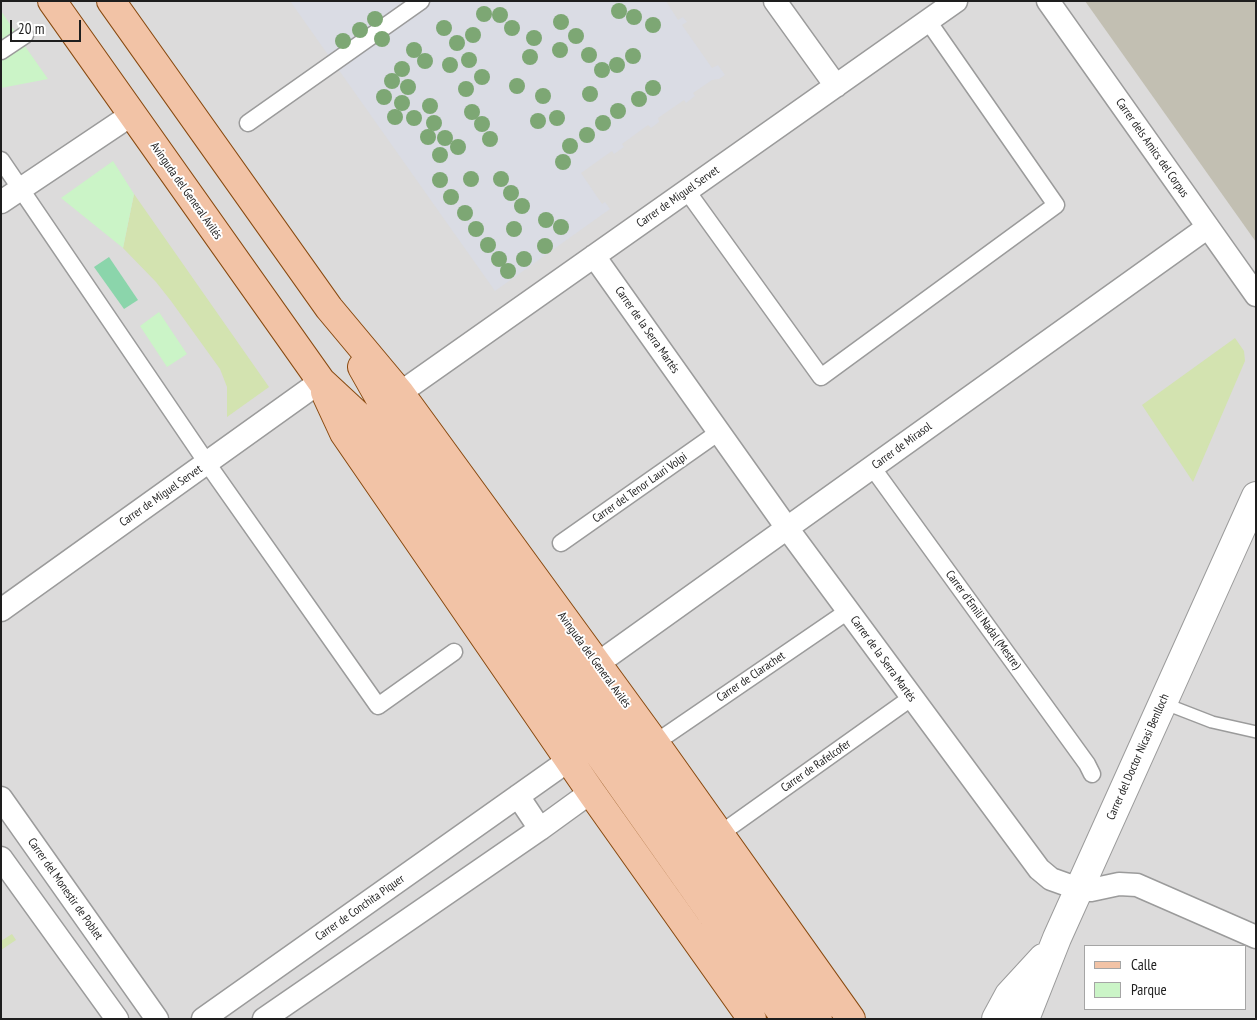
<!DOCTYPE html>
<meta charset="utf-8">
<style>
body{margin:0}
#map{position:relative;width:1257px;height:1020px;overflow:hidden;background:#eeeae5;font-family:"PT Sans Narrow",sans-serif}
canvas{display:block}
.frame{position:absolute;inset:0;border:2px solid #1e1e1e;pointer-events:none}
.legend{position:absolute;left:1084px;top:945px;width:162px;height:65px;box-sizing:border-box;background:#fff;border:1px solid #a5a5a5;margin:0;padding:6px 9px;list-style:none;font-size:15px;color:#1e1e1e}
.legend li{display:flex;align-items:center;gap:10px;height:25px}
.legend b{width:25px;border:1px solid #a5a5a5}
.scale{position:absolute;left:10px;top:20px;width:71px;height:22px;box-sizing:border-box;border:2px solid #1e1e1e;border-top:0;padding-left:6px;font-size:15px;line-height:18px;white-space:nowrap;color:#1e1e1e;-webkit-text-stroke:4px #fff;paint-order:stroke}
</style>
<div id="map">
<canvas width="1257" height="1020"></canvas>
<div class="frame"></div>
<ul class="legend">
<li><b style="height:6px;background:#f2c3a6"></b>Calle</li>
<li><b style="height:14px;background:#cbf4c7"></b>Parque</li>
</ul>
<div class="scale">20 m</div>
</div>
<script>
const g = document.querySelector('canvas').getContext('2d');
g.lineJoin = 'round';
function paint(path, color) { g.fillStyle = color; g.fill(path, 'evenodd'); }
const poly = rows => new Path2D(rows.map(r => 'M' + r).join(''));
function trace(path, color, width, dash) { g.strokeStyle = color; g.lineWidth = width; g.lineCap = dash ? 'butt' : 'round'; g.setLineDash(dash || []); g.stroke(path); }
function drawText(font, color, halo, rows, align = 'center') {
  g.font = font + ' "PT Sans Narrow",sans-serif'; g.lineWidth = 4; g.setLineDash([]); g.textBaseline = 'middle'; g.strokeStyle = halo; g.fillStyle = color; for (const [text, x, y, turn = 0] of rows) {
    g.save(); g.translate(x, y); g.rotate((+turn || 0) * Math.PI / 180); g.textAlign = isNaN(turn) ? turn : align; if (halo) g.strokeText(text, 0, 0); g.fillText(text, 0, 0); g.restore();
  }
}
const residential = poly([
 [1,1,1256,1,1256,1019,1,1019],
 [1086,946,1246,946,1246,1009,1086,1009]
]);
const construction = poly([
 [1085,1,1256,1,1256,242]
]);
const grass = poly([
 [134,194,269,387,227,417,227,387,220,369,171,301,156,282,123,248],
 [1235,338,1244,351,1245,361,1193,482,1142,405],
 [12,934,16,940,1,950,1,941]
]);
const park = poly([
 [1,11,20,39,48,79,1,88],
 [113,161,134,194,123,248,61,198],
 [159,312,187,354,167,367,140,326]
]);
const pitch = poly([
 [109,257,138,300,124,309,94,267]
]);
const plaza = poly([
 [290,1,666,1,678,20,683,17,687,22,682,25,712,68,718,65,725,75,719,79,712,80,693,93,695,96,686,103,684,100,658,118,659,122,651,128,648,125,622,144,624,147,614,154,612,151,581,173,602,204,605,202,610,209,495,291]
]);
const service = poly([
 [1163,703,1212,722,1256,732]
]);
const pedestrian = poly([
 [1,51,25,35],
 [248,123,421,1],
 [1,160,207,463,378,706,454,652],
 [687,191,821,377,1056,205,928,21],
 [872,467,1087,764,1092,774],
 [561,543,719,432],
 [655,743,848,611],
 [720,834,911,698]
]);
const minor = poly([
 [775,1,836,86],
 [1048,1,1256,295],
 [1,202,131,115],
 [594,256,787,528,1039,869,1051,879,1079,889,1091,890,1119,884,1137,885,1256,937],
 [400,393,956,1],
 [1,610,321,381],
 [597,664,1208,227],
 [518,796,540,829],
 [1,798,157,1019],
 [1,858,117,1019],
 [203,1019,569,760],
 [264,1019,540,829,591,792]
]);
const tertiary = poly([
 [996,1019,1009,995,1043,958],
 [1025,1019,1057,938,1256,496]
]);
const primary = poly([
 [52,1,321,381,363,420,786,1019],
 [111,1,329,308,400,393,655,743,851,1019],
 [362,367,384,406,818,1019],
 [325,392,344,433,591,792,752,1019]
]);
const trees = [
 [619,11],
 [484,14],
 [500,15],
 [634,17],
 [375,19],
 [561,22],
 [653,25],
 [444,28],
 [512,28],
 [360,30],
 [473,35],
 [576,36],
 [534,38],
 [382,39],
 [343,41],
 [457,43],
 [414,50],
 [560,50],
 [589,55],
 [633,56],
 [530,57],
 [469,60],
 [425,61],
 [450,65],
 [617,65],
 [402,69],
 [602,70],
 [482,77],
 [392,81],
 [517,86],
 [408,87],
 [653,88],
 [466,89],
 [590,94],
 [543,96],
 [384,97],
 [639,99],
 [402,103],
 [430,106],
 [618,111],
 [472,112],
 [395,117],
 [414,118],
 [557,118],
 [538,121],
 [434,123],
 [603,123],
 [482,124],
 [587,135],
 [428,137],
 [445,138],
 [490,139],
 [570,146],
 [458,147],
 [440,155],
 [563,162],
 [471,179],
 [501,179],
 [440,180],
 [511,193],
 [451,197],
 [522,206],
 [465,213],
 [546,220],
 [561,227],
 [476,229],
 [514,229],
 [488,245],
 [545,246],
 [499,259],
 [524,259],
 [508,271]
];
const streetNames = [
 ["Carrer dels Amics del Corpus",1152,148,55],
 ["Avinguda del General Avilés",186,191,55],
 ["Carrer de Miguel Servet",678,197,-35],
 ["Carrer de la Serra Martés",647,330,55],
 ["Carrer de Mirasol",902,446,-36],
 ["Carrer del Tenor Lauri Volpi",640,488,-35],
 ["Carrer de Miguel Servet",161,496,-35],
 ["Carrer d'Emili Nadal (Mestre)",983,620,54],
 ["Carrer de la Serra Martés",883,659,54],
 ["Avinguda del General Avilés",594,660,54],
 ["Carrer de Clarachet",751,677,-34],
 ["Carrer del Doctor Nicasi Benlloch",1138,757,-66],
 ["Carrer de Rafelcofer",816,766,-35],
 ["Carrer del Monestir de Poblet",65,889,55],
 ["Carrer de Conchita Piquer",360,908,-35]
];
paint(residential, '#dcdbdb');
paint(construction, '#c2bfb2');
paint(grass, '#d3e3b0');
paint(park, '#cbf4c7');
paint(pitch, '#8bd5ab');
paint(plaza, '#dadce4');
trace(service, '#9b9b9b', 14);
trace(pedestrian, '#9b9b9b', 19);
trace(minor, '#9b9b9b', 25);
trace(tertiary, '#9b9b9b', 30);
trace(primary, '#894a10', 30);
trace(service, '#fff', 11);
trace(pedestrian, '#fff', 16);
trace(minor, '#fff', 22);
trace(tertiary, '#fff', 28);
trace(primary, '#f2c3a6', 28);
g.fillStyle = '#7da774';
for (const [x, y] of trees) { g.beginPath(); g.arc(x, y, 8, 0, 2 * Math.PI); g.fill(); }
drawText('12px', '#1e1e1e', '#fff', streetNames);
</script>
